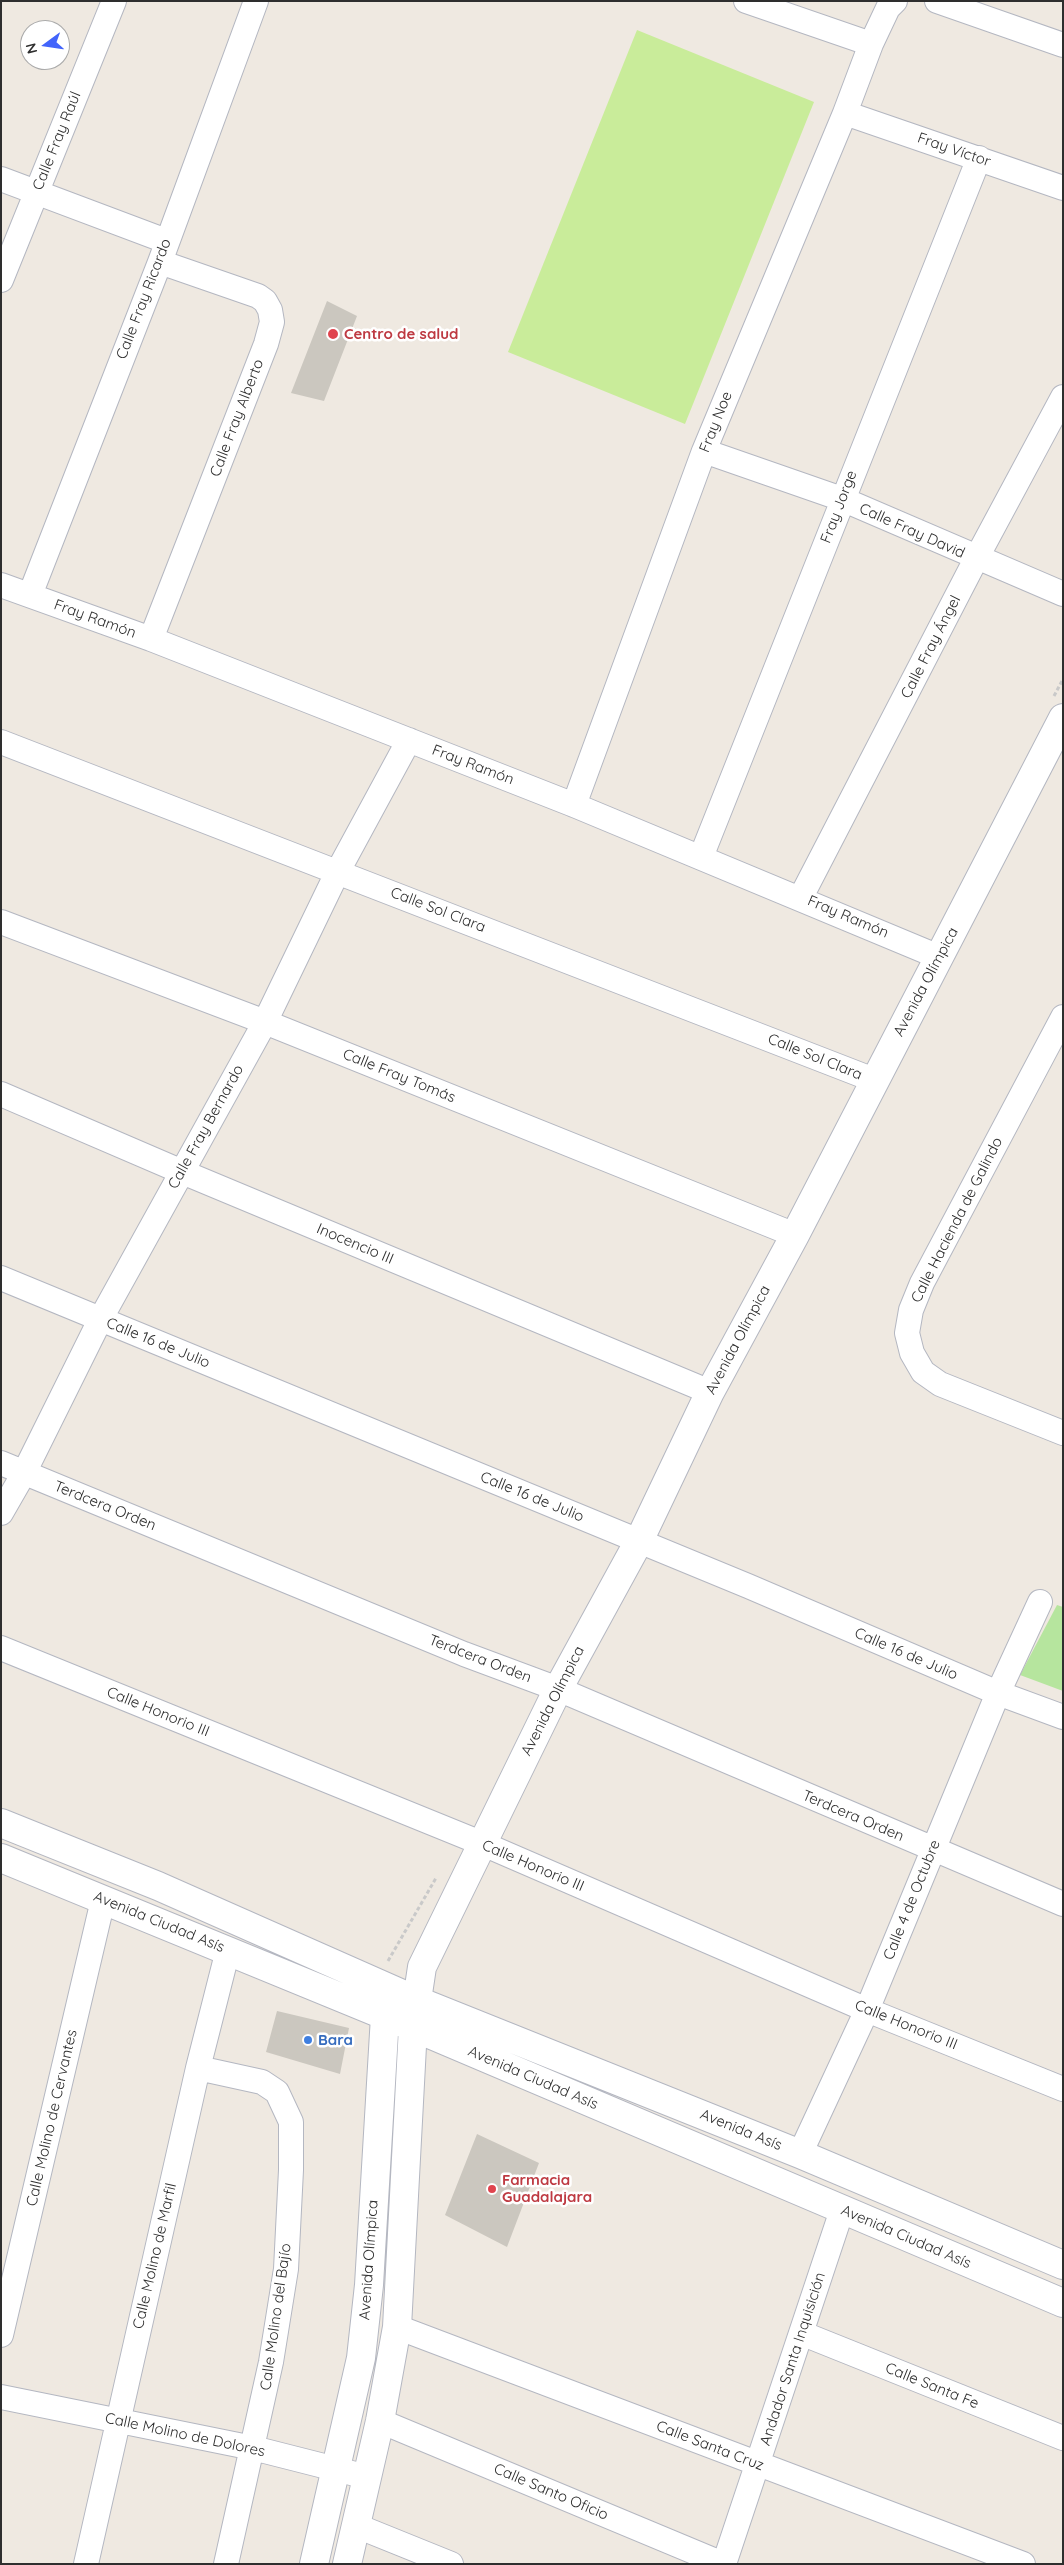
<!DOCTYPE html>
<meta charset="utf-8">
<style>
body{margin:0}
#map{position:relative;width:1064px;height:2565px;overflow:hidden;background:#efe9e1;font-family:Quicksand,sans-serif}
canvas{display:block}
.frame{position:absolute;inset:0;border:2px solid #2e2e2e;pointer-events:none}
.north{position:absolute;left:20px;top:20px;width:50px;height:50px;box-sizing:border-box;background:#fff;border:1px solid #ababab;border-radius:50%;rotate:256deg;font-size:14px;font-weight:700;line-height:20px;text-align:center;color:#2e2e2e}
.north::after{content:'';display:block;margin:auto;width:18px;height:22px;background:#4264fb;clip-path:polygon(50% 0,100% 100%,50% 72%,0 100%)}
</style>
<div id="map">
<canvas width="1064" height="2565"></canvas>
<div class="frame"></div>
<div class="north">N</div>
</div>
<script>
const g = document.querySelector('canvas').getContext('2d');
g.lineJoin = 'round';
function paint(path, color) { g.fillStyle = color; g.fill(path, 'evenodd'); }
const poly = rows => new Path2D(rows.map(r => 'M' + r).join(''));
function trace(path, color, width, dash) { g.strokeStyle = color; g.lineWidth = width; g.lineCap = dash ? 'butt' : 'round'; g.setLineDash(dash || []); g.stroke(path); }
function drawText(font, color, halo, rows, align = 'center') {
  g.font = font + ' Quicksand,sans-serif'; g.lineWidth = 5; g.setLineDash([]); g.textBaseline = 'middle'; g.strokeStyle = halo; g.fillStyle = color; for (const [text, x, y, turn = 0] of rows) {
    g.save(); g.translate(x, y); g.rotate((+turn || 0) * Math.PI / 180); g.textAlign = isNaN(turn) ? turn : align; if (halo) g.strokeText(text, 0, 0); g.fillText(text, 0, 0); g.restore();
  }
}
const green = poly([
 [1057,1605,1063,1607,1063,1691,1020,1675]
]);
const pitch = poly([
 [637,30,814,102,685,424,508,352]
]);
const building = poly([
 [327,301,357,316,324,401,291,393],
 [277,2011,349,2028,340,2074,266,2052],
 [477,2134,539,2163,507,2247,445,2215]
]);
const path = poly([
 [1054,696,1063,679],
 [388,1961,436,1878]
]);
const minor = poly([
 [746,1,871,44],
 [937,1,1063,45],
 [845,113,1063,188],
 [1,179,166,241],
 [1,280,114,1],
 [704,451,842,499,1063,594],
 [1,585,151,639,574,805,939,957],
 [30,595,160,262,256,1],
 [151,639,266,344,272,322,270,310,265,301,258,296,160,262],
 [1,742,874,1080],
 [574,805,704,451,845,113,871,44,888,8,895,1],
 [701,857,979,158],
 [801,897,976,559,1063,397],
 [1,922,265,1022,795,1235],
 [1063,1017,922,1283,911,1310,907,1333,912,1353,923,1372,940,1384,1063,1433],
 [1,1094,180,1171,710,1392],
 [1,1278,748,1586,998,1693,1063,1717],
 [1,1463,464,1654,558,1689,1063,1904],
 [1,1513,24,1473,100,1320,265,1022,338,871,409,740],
 [1,1648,481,1843,867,2010,1063,2089],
 [198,2068,262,2082,277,2092,291,2122,291,2170,286,2269,271,2362,226,2564],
 [800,2154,867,2010,998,1693,1040,1602],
 [397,2327,1023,2564],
 [801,2333,1063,2438],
 [1,2335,103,1900],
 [1,2397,253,2448,367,2477],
 [380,2421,723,2564],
 [357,2526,451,2564],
 [86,2564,198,2068,228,1950],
 [724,2564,842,2210]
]);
const tertiary = poly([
 [1,1823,158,1886,418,2001,800,2154,1063,2265],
 [1,1858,413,2027,1063,2303],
 [314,2564,361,2358,369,2285,385,2016,390,2000],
 [347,2564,380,2421,397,2327,413,2027,422,1967,558,1689,639,1541,710,1392,795,1235,1063,718]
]);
const markers = [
 [333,334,6,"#e0444e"],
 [308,2040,5,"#3f7fe0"],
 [492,2189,5,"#e0444e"]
];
const streetNames = [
 ["Calle Fray Raúl",57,141,-68],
 ["Fray Víctor",954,150,19],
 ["Calle Fray Ricardo",144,299,-69],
 ["Calle Fray Alberto",237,418,-69],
 ["Fray Noe",716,422,-68],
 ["Fray Jorge",839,507,-69],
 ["Calle Fray David",912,531,24],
 ["Fray Ramón",95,619,20],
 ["Calle Fray Ángel",931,647,-63],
 ["Fray Ramón",473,765,21],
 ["Calle Sol Clara",438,910,21],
 ["Fray Ramón",848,917,23],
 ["Avenida Olímpica",926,982,-62],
 ["Calle Sol Clara",815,1057,22],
 ["Calle Fray Tomás",399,1076,22],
 ["Calle Fray Bernardo",206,1127,-61],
 ["Calle Hacienda de Galindo",957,1220,-63],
 ["Inocencio III",355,1244,23],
 ["Avenida Olímpica",738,1340,-62],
 ["Calle 16 de Julio",158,1343,22],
 ["Calle 16 de Julio",532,1497,22],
 ["Terdcera Orden",105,1506,22],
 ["Calle 16 de Julio",906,1654,23],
 ["Terdcera Orden",480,1659,21],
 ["Avenida Olímpica",553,1701,-63],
 ["Calle Honorio III",158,1712,22],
 ["Terdcera Orden",853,1816,23],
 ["Calle Honorio III",533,1866,23],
 ["Calle 4 de Octubre",912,1900,-68],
 ["Avenida Ciudad Asís",159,1922,22],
 ["Calle Honorio III",906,2025,22],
 ["Avenida Ciudad Asís",533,2078,23],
 ["Calle Molino de Cervantes",52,2118,-77],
 ["Avenida Asís",741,2130,22],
 ["Avenida Ciudad Asís",906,2237,23],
 ["Calle Molino de Marfil",155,2256,-77],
 ["Avenida Olímpica",369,2260,-86],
 ["Calle Molino del Bajío",276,2317,-82],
 ["Andador Santa Inquisición",793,2359,-72],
 ["Calle Santa Fe",932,2386,22],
 ["Calle Molino de Dolores",185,2435,12],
 ["Calle Santa Cruz",710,2446,21],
 ["Calle Santo Oficio",551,2492,23]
];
const healthNames = [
 ["Centro de salud",344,334],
 ["Farmacia",502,2180],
 ["Guadalajara",502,2197]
];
const shopNames = [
 ["Bara",318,2040]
];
paint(green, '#b6e59e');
paint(pitch, '#c9ec9a');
paint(building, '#cbc7bf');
trace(minor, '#b4b7c1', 26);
trace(tertiary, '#b4b7c1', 30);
trace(path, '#c9c9c9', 3, [4, 2.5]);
trace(minor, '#fff', 24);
trace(tertiary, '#fff', 28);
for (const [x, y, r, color] of markers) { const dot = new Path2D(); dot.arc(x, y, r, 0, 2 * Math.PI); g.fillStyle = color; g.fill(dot); trace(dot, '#fff', 2); }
drawText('15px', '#2e2e2e', '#fff', streetNames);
drawText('bold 15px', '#be3a42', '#fff', healthNames, 'left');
drawText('bold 15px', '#366cbe', '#fff', shopNames, 'left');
</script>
